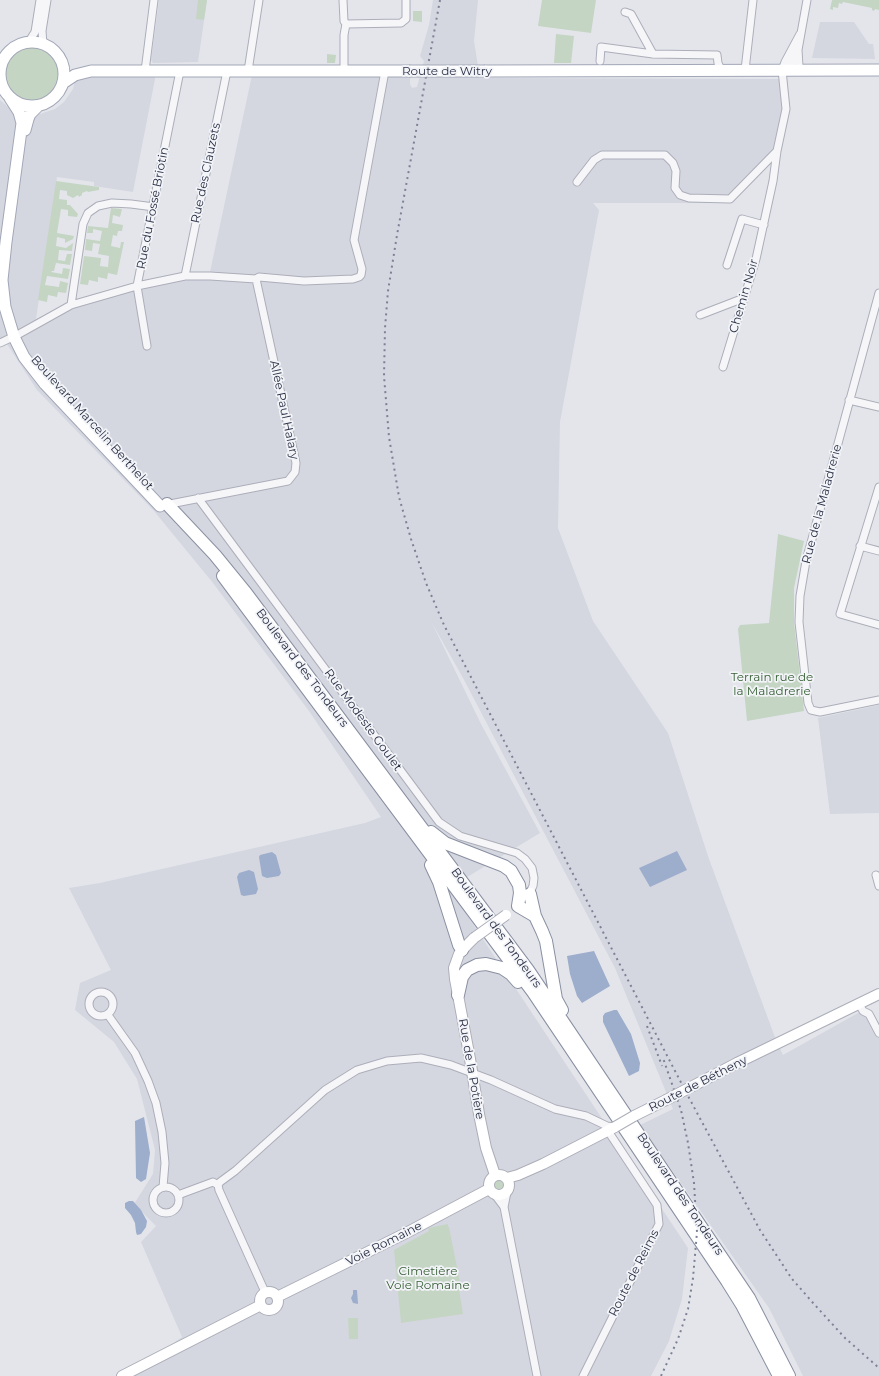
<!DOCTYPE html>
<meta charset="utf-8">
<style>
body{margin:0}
canvas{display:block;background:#e3e5eb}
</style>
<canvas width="879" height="1376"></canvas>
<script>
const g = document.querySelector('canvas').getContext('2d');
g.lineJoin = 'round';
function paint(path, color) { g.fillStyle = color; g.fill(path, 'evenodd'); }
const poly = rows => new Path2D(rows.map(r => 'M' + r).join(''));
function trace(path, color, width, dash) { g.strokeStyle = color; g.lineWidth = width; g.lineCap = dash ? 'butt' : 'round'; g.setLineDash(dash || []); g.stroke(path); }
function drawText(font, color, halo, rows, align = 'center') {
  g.font = font + ' Montserrat,sans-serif'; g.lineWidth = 3.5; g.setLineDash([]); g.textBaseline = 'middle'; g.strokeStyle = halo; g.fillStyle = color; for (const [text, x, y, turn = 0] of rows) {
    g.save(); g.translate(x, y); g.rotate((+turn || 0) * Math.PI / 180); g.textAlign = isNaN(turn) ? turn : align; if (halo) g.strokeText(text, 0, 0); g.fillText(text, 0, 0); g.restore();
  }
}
const built = poly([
 [159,0,207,0,198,62,153,63,151,60],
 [433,0,478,0,474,41,478,66,479,78,780,79,782,88,782,109,773,151,722,203,593,203,599,210,560,422,558,528,593,621,668,733,709,859,776,1040,783,1055,858,1013,862,1013,868,1016,879,1038,879,1376,803,1376,769,1308,640,1125,673,1109,615,968,463,678,432,623,481,724,540,833,449,888,688,1248,682,1299,669,1341,651,1376,126,1376,182,1337,141,1242,156,1226,134,1204,153,1174,155,1150,137,1079,114,1042,75,1010,80,983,111,970,69,888,100,883,365,823,381,817,309,711,213,583,154,511,37,390,5,341,0,343,0,100,7,106,14,110,30,114,40,114,55,109,64,102,73,89,76,77,155,71,155,79,133,192,94,186,94,182,57,177,36,319,71,305,136,283,209,274,210,272,252,75,410,77,410,84,412,88,417,87,424,61,420,56,429,25],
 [820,22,854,22,869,44,873,44,875,59,812,58],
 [879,705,879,813,830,814,818,718]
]);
const green = poly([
 [198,0,207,0,204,20,196,19],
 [542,0,596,0,591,33,538,26],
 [832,0,879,0,879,10,875,9,874,11,872,10,872,8,843,2,842,4,839,3,838,8,833,7,833,10,830,9],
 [413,11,422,11,422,22,413,21],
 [556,34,574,36,571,63,554,63],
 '5 74a27 27 0 1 1 54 0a27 27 0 1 1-54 0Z',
 [327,54,336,55,335,63,327,63],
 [56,181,99,187,99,190,88,192,87,191,82,193,82,195,79,197,78,195,73,198,67,195,67,191,60,190,59,199,67,200,67,205,70,205,78,214,77,217,68,216,68,210,61,209,57,233,74,236,73,239,65,243,65,239,57,237,56,246,66,248,73,243,72,251,59,250,58,260,65,261,67,254,72,254,70,265,56,263,54,271,52,271,51,272,62,274,63,268,70,269,68,279,47,276,45,285,59,287,60,281,68,283,66,293,58,292,57,297,48,295,47,302,38,300],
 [111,208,122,209,120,217,113,215,112,223,123,225,122,231,118,231,117,236,113,235,111,246,120,248,121,242,124,242,117,275,108,273,107,279,98,277,98,282,89,280,88,285,80,284,84,256,101,258,100,266,108,267,109,256,98,254,100,244,93,243,92,251,85,250,86,239,100,241,102,231,93,229,93,233,87,233,88,226,108,228],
 [778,534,804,541,794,588,794,622,804,711,747,721,738,629,740,625,769,623],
 '492 1185a7 7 0 1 1 14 0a7 7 0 1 1-14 0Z',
 [448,1224,448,1227,449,1227,460,1282,458,1283,463,1314,401,1323,394,1250,429,1231,428,1228],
 [348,1318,358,1318,358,1339,349,1339]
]);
const water = poly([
 [677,851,687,870,650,887,639,868],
 [272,852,276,855,281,873,279,876,267,878,262,876,259,857,260,855],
 [249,870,254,872,258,889,256,894,244,896,241,895,237,877,239,873],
 [594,951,610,986,582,1003,577,996,570,974,567,956],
 [614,1010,617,1010,631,1034,640,1063,639,1071,629,1076,603,1022,603,1016,605,1013],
 [144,1117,150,1153,146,1179,141,1182,136,1178,135,1121],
 [129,1201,133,1201,141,1210,147,1221,146,1227,141,1234,137,1235,136,1232,135,1223,131,1215,125,1208,125,1203],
 [353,1290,357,1290,358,1304,353,1303,351,1298,353,1294]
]);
const street = poly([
 [343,0,344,21,346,24,344,35,344,71],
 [625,12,631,14,653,54],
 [346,24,401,23,406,19,406,0],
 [28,43,35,32,40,0],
 [43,44,42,31,47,0],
 [600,61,601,47,653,54,717,55,718,63,721,70],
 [745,70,753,0],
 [789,70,798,50],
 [803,70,800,69,799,66,798,50,807,0],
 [145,71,154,0],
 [248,71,259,0],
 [577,182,594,160,602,155,665,155,673,163,676,171,675,188,680,195,689,198,730,199,777,151,786,109,782,70,785,62,800,34],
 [727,265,742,219,764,225],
 [185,276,227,71],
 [879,293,806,561,800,596,799,622,808,703,811,710,820,712,879,700],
 [71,305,83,224,88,213,98,206,112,203,131,204,154,207],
 [700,315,744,298],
 [0,343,19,334,71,305,137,286,185,276,210,276,256,279,259,277,304,281,353,279,359,277,361,275,362,269,354,240,385,71],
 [147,346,137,286,180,71],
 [723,367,756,259,773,181,777,151],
 [849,400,879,407],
 [879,487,840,614,879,625],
 [198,498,439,822,460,836,517,853,525,859,532,868,534,878,533,886,528,896],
 [165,505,288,481,295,472,296,463,256,279],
 [860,546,879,551],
 [876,875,879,886],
 '89 1004a12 12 0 1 1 24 0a12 12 0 1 1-24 0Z',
 [859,1004,863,1011,869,1014,879,1033],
 [108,1015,135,1053,148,1081,156,1103,162,1132,165,1163,163,1187],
 [218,1185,220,1182,235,1171,325,1090,357,1070,387,1061,421,1058,451,1065,491,1080,555,1109,586,1116,607,1126,615,1127],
 [218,1185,219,1190,265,1292],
 '153 1200a13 13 0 1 1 26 0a13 13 0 1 1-26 0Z',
 [178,1195,213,1182,218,1185],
 [495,1195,504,1207,537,1376],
 [504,1207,507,1192],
 [583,1376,659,1224,657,1205,608,1131]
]);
const secondary = poly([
 [474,938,468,944,459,954,454,968,455,979,470,1059,479,1114,486,1148,495,1175],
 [737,1063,879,994],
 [634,1116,666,1100],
 '489 1185a10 10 0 1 1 20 0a10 10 0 1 1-20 0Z',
 [507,1178,518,1175,543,1164,615,1127],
 '260 1301a9 9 0 1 1 18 0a9 9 0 1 1-18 0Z',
 [277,1297,406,1233,489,1189],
 [122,1376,261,1305]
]);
const primary = poly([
 '0 74a32 32 0 1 1 64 0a32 32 0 1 1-64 0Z',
 [485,71,879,70],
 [63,83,75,75,91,71,409,71],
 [10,98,19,112,22,123,6,242,2,280,5,307,14,337,24,357,45,384,160,506],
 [25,130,28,119,30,114,38,106]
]);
const highway = poly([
 [167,504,215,555,246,593,528,970,749,1298,789,1376],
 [223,576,533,992,727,1281,742,1305,779,1376],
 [431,832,445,843,504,866,511,871,519,885,520,893,518,906,535,916],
 [431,865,439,882,459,945,462,950],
 [530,894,535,916,542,931,546,941,556,999,562,1010],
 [458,995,462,977,467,970,477,965,486,964,502,968,511,974,518,982]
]);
const rail = poly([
 [440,0,397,235,388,291,385,328,384,376,389,437,399,497,411,539,426,583,444,625,688,1096,760,1230,792,1279,814,1304,845,1338,879,1368],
 [647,1026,662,1066],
 [661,1376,678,1339,688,1309,693,1278,697,1232,694,1183,688,1143,681,1110,663,1058]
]);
const secondaryBridge = poly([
 [474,938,506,915],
 [666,1100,737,1063],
 [615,1127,634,1116]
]);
const primaryBridge = poly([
 [409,71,485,71]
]);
const streetNames = [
 ["Route de Witry",447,71],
 ["Rue des Clauzets",206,173,-78],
 ["Rue du Fossé Briotin",153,208,-79],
 ["Chemin Noir",744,296,-74],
 ["Allée Paul Halary",284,410,78],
 ["Boulevard Marcelin Berthelot",92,423,48],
 ["Rue de la Maladrerie",822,504,-75],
 ["Boulevard des Tondeurs",302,668,53],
 ["Rue Modeste Goulet",363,720,54],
 ["Boulevard des Tondeurs",496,928,54],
 ["Rue de la Potière",471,1069,80],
 ["Route de Bétheny",698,1084,-27],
 ["Boulevard des Tondeurs",680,1194,56],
 ["Voie Romaine",384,1244,-27],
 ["Route de Reims",634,1273,-63]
];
const parkNames = [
 ["Terrain rue de",772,677],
 ["la Maladrerie",772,691],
 ["Cimetière",428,1271],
 ["Voie Romaine",428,1285]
];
paint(built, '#d5d7e0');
paint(green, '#c5d5c4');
paint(water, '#9dadcc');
trace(street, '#acaeb9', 9);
trace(secondary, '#acaeb9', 12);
trace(primary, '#a2a7b7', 13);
trace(highway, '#8a90a2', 14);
trace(street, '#f6f6f9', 7);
trace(secondary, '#fff', 10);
trace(primary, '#fff', 11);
trace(highway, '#fff', 12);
trace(rail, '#7c8195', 2, [2, 4]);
trace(secondaryBridge, '#acaeb9', 12, []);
trace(primaryBridge, '#a2a7b7', 13, []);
trace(secondaryBridge, '#fff', 10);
trace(primaryBridge, '#fff', 11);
drawText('12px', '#2a2f44', '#f2f4f8', streetNames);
drawText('12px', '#396037', '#f2f4f8', parkNames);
</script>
